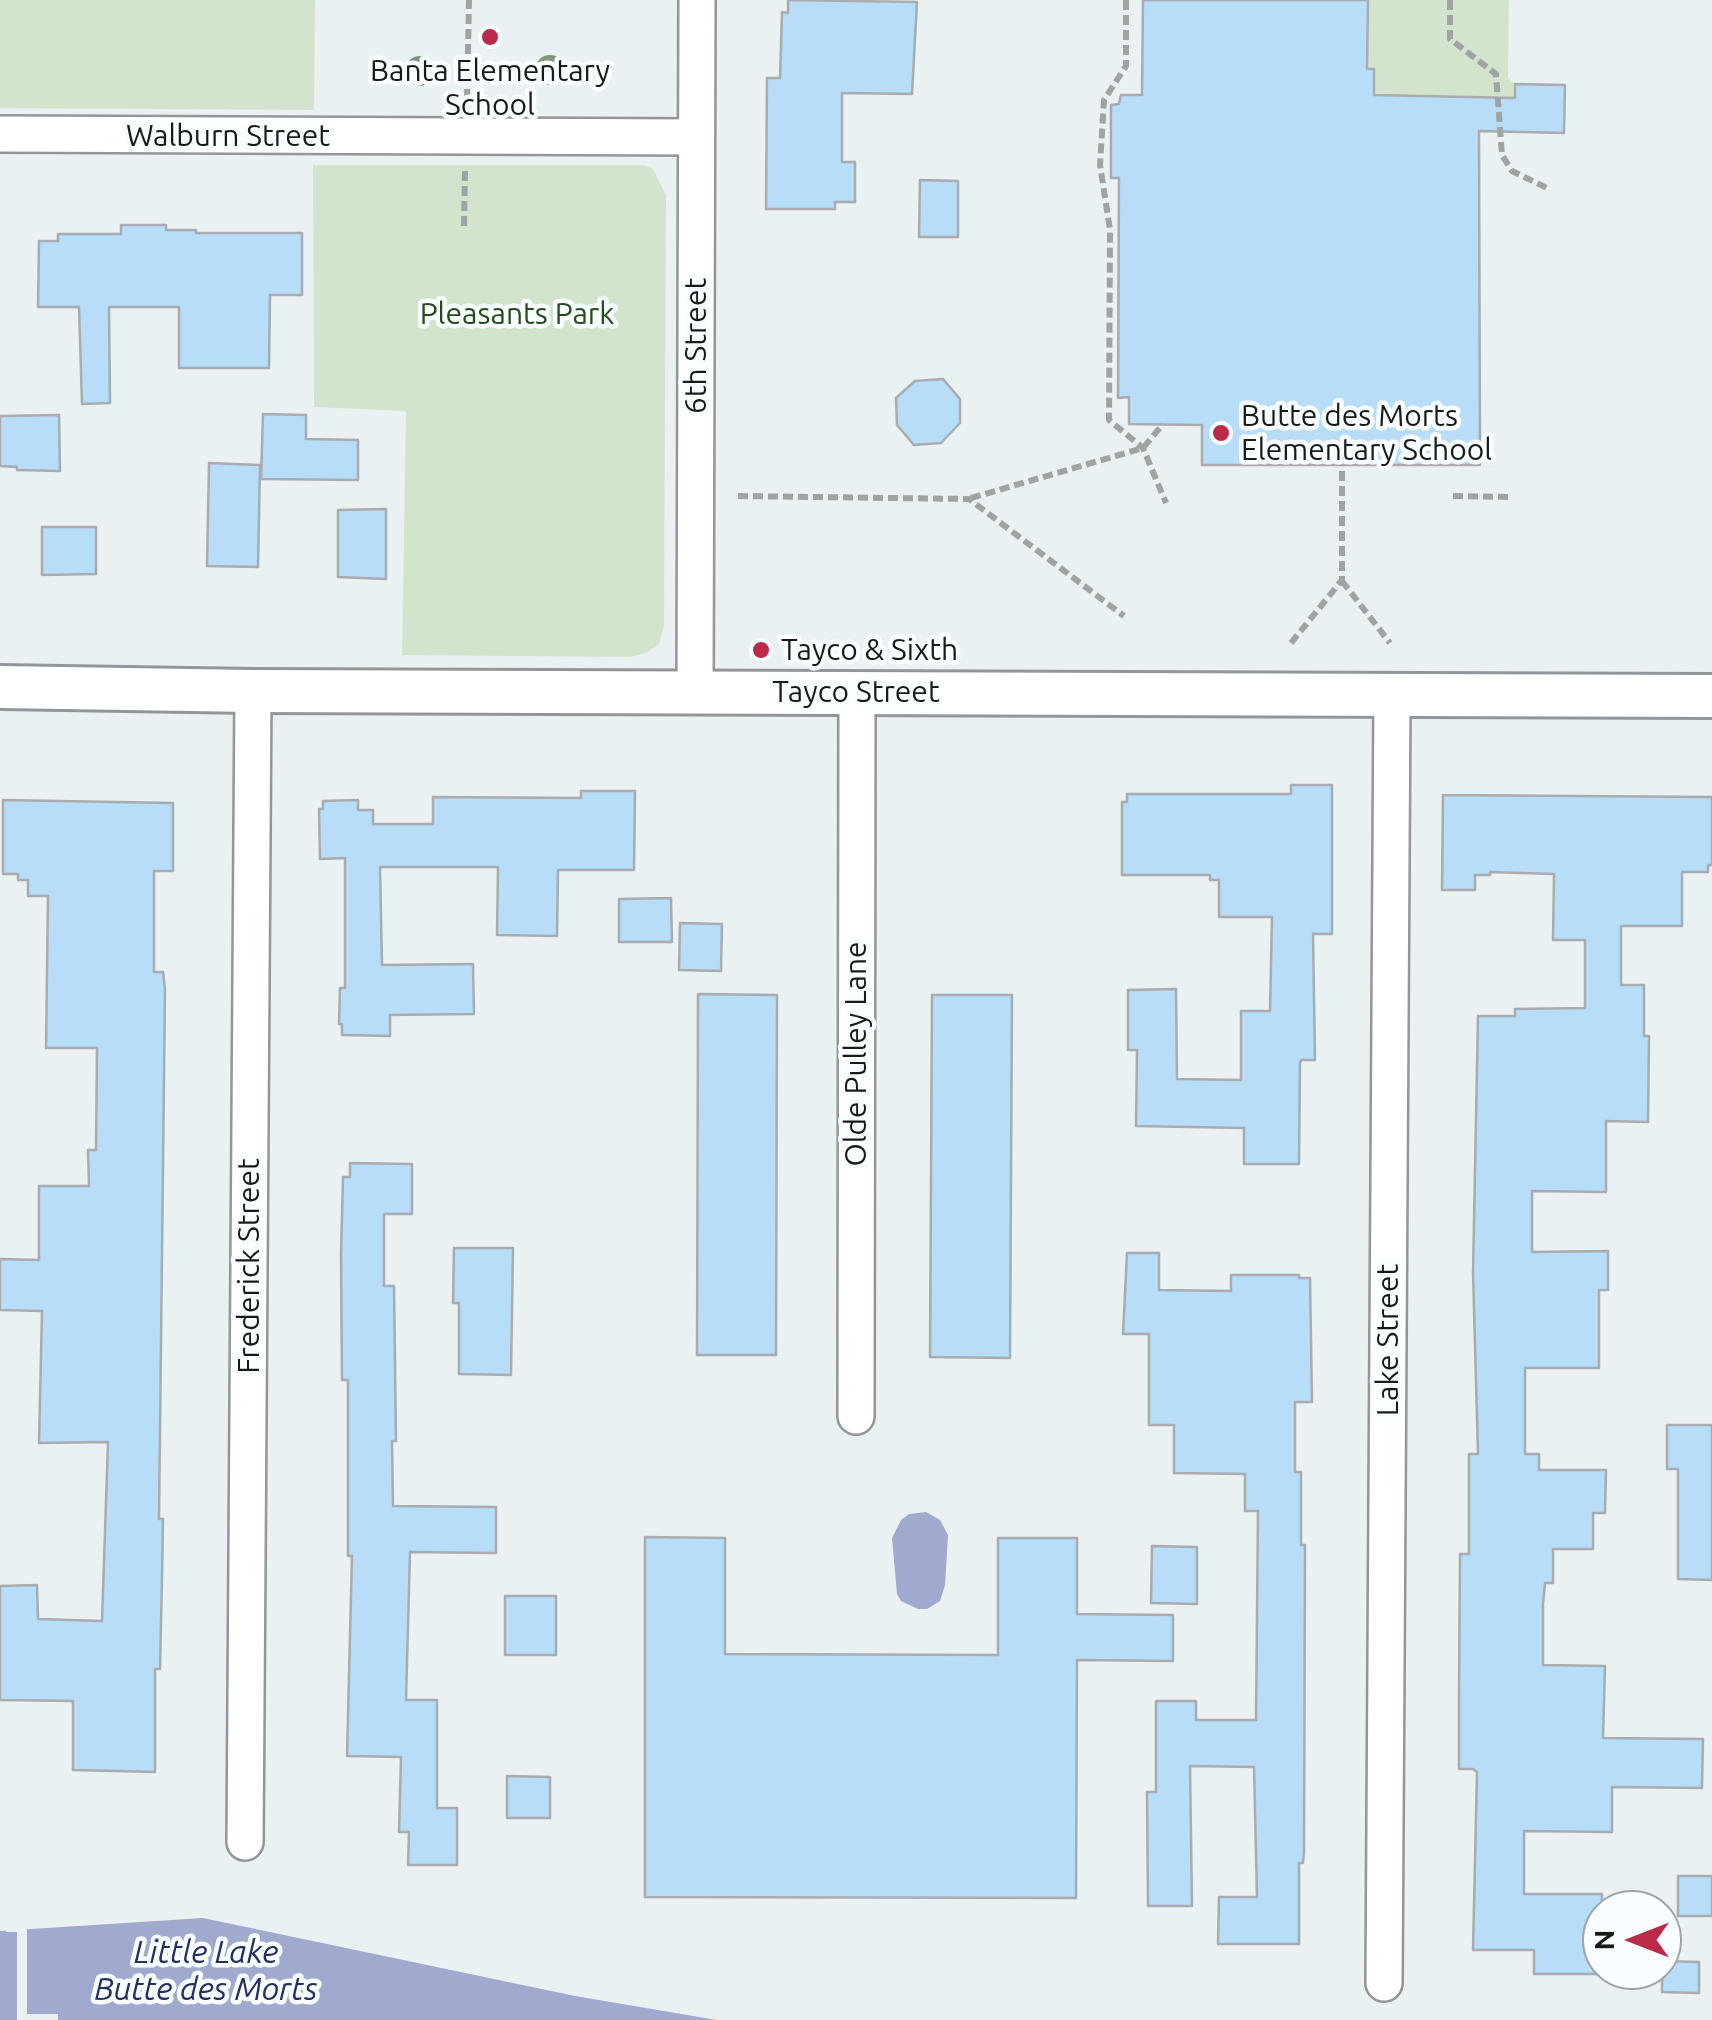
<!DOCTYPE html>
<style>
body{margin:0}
#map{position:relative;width:1712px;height:2020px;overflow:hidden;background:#eaf1f2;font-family:Ubuntu,sans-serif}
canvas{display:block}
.north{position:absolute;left:1582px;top:1890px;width:100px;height:100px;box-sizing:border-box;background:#f8feff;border:2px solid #9ea3a3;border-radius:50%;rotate:270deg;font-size:28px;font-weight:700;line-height:40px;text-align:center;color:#181a1a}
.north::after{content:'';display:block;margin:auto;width:35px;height:45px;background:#bb2a49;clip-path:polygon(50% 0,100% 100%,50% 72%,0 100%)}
</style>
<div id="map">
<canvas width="1712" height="2020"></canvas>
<div class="north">N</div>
</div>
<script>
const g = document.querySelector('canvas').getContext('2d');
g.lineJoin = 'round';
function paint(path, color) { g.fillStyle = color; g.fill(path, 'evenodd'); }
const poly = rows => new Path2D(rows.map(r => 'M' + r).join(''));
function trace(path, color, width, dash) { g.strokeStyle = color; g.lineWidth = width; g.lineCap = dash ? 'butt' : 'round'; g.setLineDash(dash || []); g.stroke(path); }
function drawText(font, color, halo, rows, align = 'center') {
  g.font = font + ' Ubuntu,sans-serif'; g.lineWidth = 9; g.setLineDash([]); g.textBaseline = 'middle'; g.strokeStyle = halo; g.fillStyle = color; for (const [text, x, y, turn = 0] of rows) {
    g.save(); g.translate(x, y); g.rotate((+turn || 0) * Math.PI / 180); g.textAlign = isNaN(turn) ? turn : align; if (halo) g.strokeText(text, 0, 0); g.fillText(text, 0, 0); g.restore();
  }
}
const green = poly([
 [0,0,315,0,314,110,0,108],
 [1368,0,1509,0,1508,78,1515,84,1515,98,1374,95,1374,69,1367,69],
 [313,165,643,165,653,169,666,195,664,626,659,644,646,653,630,657,402,655,406,411,314,407]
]);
const water = poly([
 [926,1512,940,1520,948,1535,945,1585,940,1601,927,1609,918,1609,901,1601,897,1594,892,1538,901,1520,909,1514],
 [203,1918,575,1996,717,2020,0,2020,0,1931]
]);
const pier = poly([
 [6,1927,27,1927,27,2014,58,2014,58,2020,17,2020,17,1932,6,1932]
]);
const building = poly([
 [788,0,917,2,912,94,842,93,842,162,855,162,855,202,835,202,835,209,766,209,767,78,780,78,782,12,788,13,788,0],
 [1143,0,1368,0,1367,69,1374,69,1374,95,1515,98,1515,84,1565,85,1564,133,1479,131,1480,465,1202,465,1202,425,1129,424,1129,397,1118,398,1119,178,1111,178,1111,105,1119,104,1121,95,1142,95,1143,0],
 [920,180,958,181,958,237,919,237,920,180],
 [121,225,166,225,166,230,196,230,196,233,302,233,302,295,270,295,269,368,179,368,179,307,109,307,110,403,82,404,79,307,38,307,39,241,58,241,58,234,121,234,121,225],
 [943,379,960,399,960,423,941,443,914,445,897,425,896,398,915,381,943,379],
 [263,414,306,415,306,439,358,440,358,480,261,479,263,414],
 [59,415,60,471,17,470,17,467,0,466,0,416,59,415],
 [209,463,260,465,258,567,207,566,209,463],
 [386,509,386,579,338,577,338,510,386,509],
 [42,527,96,527,96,574,42,575,42,527],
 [1291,785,1332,785,1332,934,1313,934,1315,1060,1301,1060,1300,1063,1299,1164,1244,1164,1244,1128,1136,1126,1137,1050,1128,1050,1128,990,1176,989,1177,1079,1241,1080,1241,1011,1270,1011,1272,917,1219,917,1219,880,1210,880,1210,875,1122,875,1122,802,1127,802,1127,794,1291,794,1291,785],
 [581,791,635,791,634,870,558,870,557,936,497,935,498,867,380,867,382,965,473,964,474,1014,390,1015,390,1036,342,1035,342,1024,339,1024,340,988,345,988,345,858,320,859,319,809,323,809,323,801,358,800,358,810,373,810,373,824,433,824,433,797,581,798,581,791],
 [1443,795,1712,797,1712,865,1708,865,1708,872,1682,872,1682,926,1621,926,1621,985,1644,985,1644,1036,1649,1036,1648,1122,1606,1121,1606,1192,1532,1191,1532,1252,1608,1251,1608,1290,1599,1290,1599,1368,1525,1368,1525,1454,1539,1454,1539,1470,1606,1470,1605,1513,1593,1513,1593,1549,1553,1549,1553,1583,1545,1583,1543,1604,1543,1665,1605,1666,1603,1738,1703,1739,1702,1788,1612,1787,1612,1832,1524,1831,1524,1894,1602,1894,1602,1974,1534,1974,1534,1950,1473,1950,1477,1772,1473,1769,1459,1769,1459,1693,1460,1554,1469,1554,1469,1454,1478,1454,1473,1272,1478,1016,1515,1016,1515,1009,1585,1008,1585,940,1553,940,1554,874,1490,872,1490,875,1475,875,1475,890,1442,890,1443,795],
 [3,800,173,803,173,871,154,871,154,972,163,972,165,989,159,1519,163,1519,162,1579,160,1669,155,1669,155,1772,73,1770,73,1701,0,1700,0,1586,37,1585,38,1619,102,1621,108,1442,39,1443,42,1311,0,1310,0,1259,39,1260,39,1186,89,1186,88,1150,96,1150,97,1048,46,1048,48,896,28,896,28,880,18,880,18,874,3,874,3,800],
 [671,898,672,942,619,942,619,899,671,898],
 [680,923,722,924,721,971,679,970,680,923],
 [698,994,777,995,776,1355,697,1355,698,994],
 [932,995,1012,995,1010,1358,930,1357,932,995],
 [350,1163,412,1164,412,1214,384,1214,384,1286,394,1286,396,1441,392,1441,393,1506,496,1507,496,1553,410,1552,406,1700,437,1700,437,1808,457,1808,457,1865,408,1865,409,1832,399,1832,401,1757,347,1756,352,1556,348,1556,348,1380,342,1380,341,1254,343,1177,350,1177,350,1163],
 [454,1248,513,1248,511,1375,459,1374,459,1303,453,1303,454,1248],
 [1127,1253,1159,1253,1159,1290,1231,1291,1231,1275,1299,1275,1299,1278,1310,1278,1312,1402,1295,1402,1295,1472,1301,1472,1301,1545,1305,1545,1304,1852,1303,1863,1299,1863,1299,1944,1218,1944,1219,1897,1257,1897,1254,1767,1190,1766,1192,1906,1148,1906,1147,1792,1156,1792,1156,1701,1196,1701,1196,1720,1256,1720,1258,1511,1245,1511,1245,1474,1174,1473,1174,1425,1149,1425,1149,1334,1123,1334,1127,1253],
 [1667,1425,1712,1425,1712,1580,1678,1579,1678,1469,1667,1469,1667,1425],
 [645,1537,725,1538,725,1654,998,1655,998,1538,1077,1538,1077,1614,1173,1615,1173,1661,1077,1660,1076,1898,645,1897,645,1537],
 [1152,1546,1197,1547,1197,1604,1151,1603,1152,1546],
 [505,1596,556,1596,556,1655,505,1655,505,1596],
 [507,1776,550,1777,550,1818,507,1818,507,1776],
 [1678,1876,1712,1876,1712,1916,1678,1916,1678,1876],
 [1662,1961,1699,1962,1699,1993,1662,1992,1662,1961]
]);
const path = poly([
 [1126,0,1126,66,1104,100,1100,165,1110,230,1109,420,1143,448,1166,503],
 [1450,0,1450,39,1496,74,1502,155,1512,171,1547,188],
 [467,99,469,0],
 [464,226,465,171],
 [738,496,969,499,1124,616],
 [1453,496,1513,497],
 [971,498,1143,448,1163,424],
 [1342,581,1390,643],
 [1291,643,1342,580,1342,465]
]);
const minor = poly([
 [0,134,696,137],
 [695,691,697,0],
 [856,1416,857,692],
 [245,1842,253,691],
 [1384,1983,1392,696]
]);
const tertiary = poly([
 [0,687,253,691,1712,696]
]);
const trees = [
 [550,70],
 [420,71]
];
const markers = [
 [490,37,10,"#bb2a49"],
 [1221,433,10,"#bb2a49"],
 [761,650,10,"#bb2a49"]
];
const poiNames = [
 ["Banta Elementary",490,71,"center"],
 ["School",490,105,"center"],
 ["Butte des Morts",1241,416],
 ["Elementary School",1241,450],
 ["Tayco & Sixth",781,650]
];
const streetNames = [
 ["Walburn Street",228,136],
 ["6th Street",696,346,-90],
 ["Tayco Street",856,692],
 ["Olde Pulley Lane",856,1054,-90],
 ["Frederick Street",249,1266,-90],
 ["Lake Street",1388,1340,-90]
];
const parkNames = [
 ["Pleasants Park",517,314]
];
const waterNames = [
 ["Little Lake",206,1952],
 ["Butte des Morts",206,1989]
];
paint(green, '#d3e4cd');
paint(water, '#a0aacf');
paint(pier, '#eaf1f2');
paint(building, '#b7ddf8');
trace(building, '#a8acb0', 2.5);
trace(minor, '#919798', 40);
trace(tertiary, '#919798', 48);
trace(path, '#9ea4a4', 6, [10, 5]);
trace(minor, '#fff', 35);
trace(tertiary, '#fff', 42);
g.fillStyle = '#7f957b';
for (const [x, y] of trees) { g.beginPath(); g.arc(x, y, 15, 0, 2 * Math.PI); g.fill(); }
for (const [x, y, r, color] of markers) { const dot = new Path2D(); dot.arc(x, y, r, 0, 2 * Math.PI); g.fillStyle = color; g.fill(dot); trace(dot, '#f8feff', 4); }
drawText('30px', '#181a1a', '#f8feff', poiNames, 'left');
drawText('30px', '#181a1a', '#f8feff', streetNames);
drawText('30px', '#274a1a', '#f8feff', parkNames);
drawText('italic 32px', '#252e5e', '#f8feff', waterNames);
</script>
